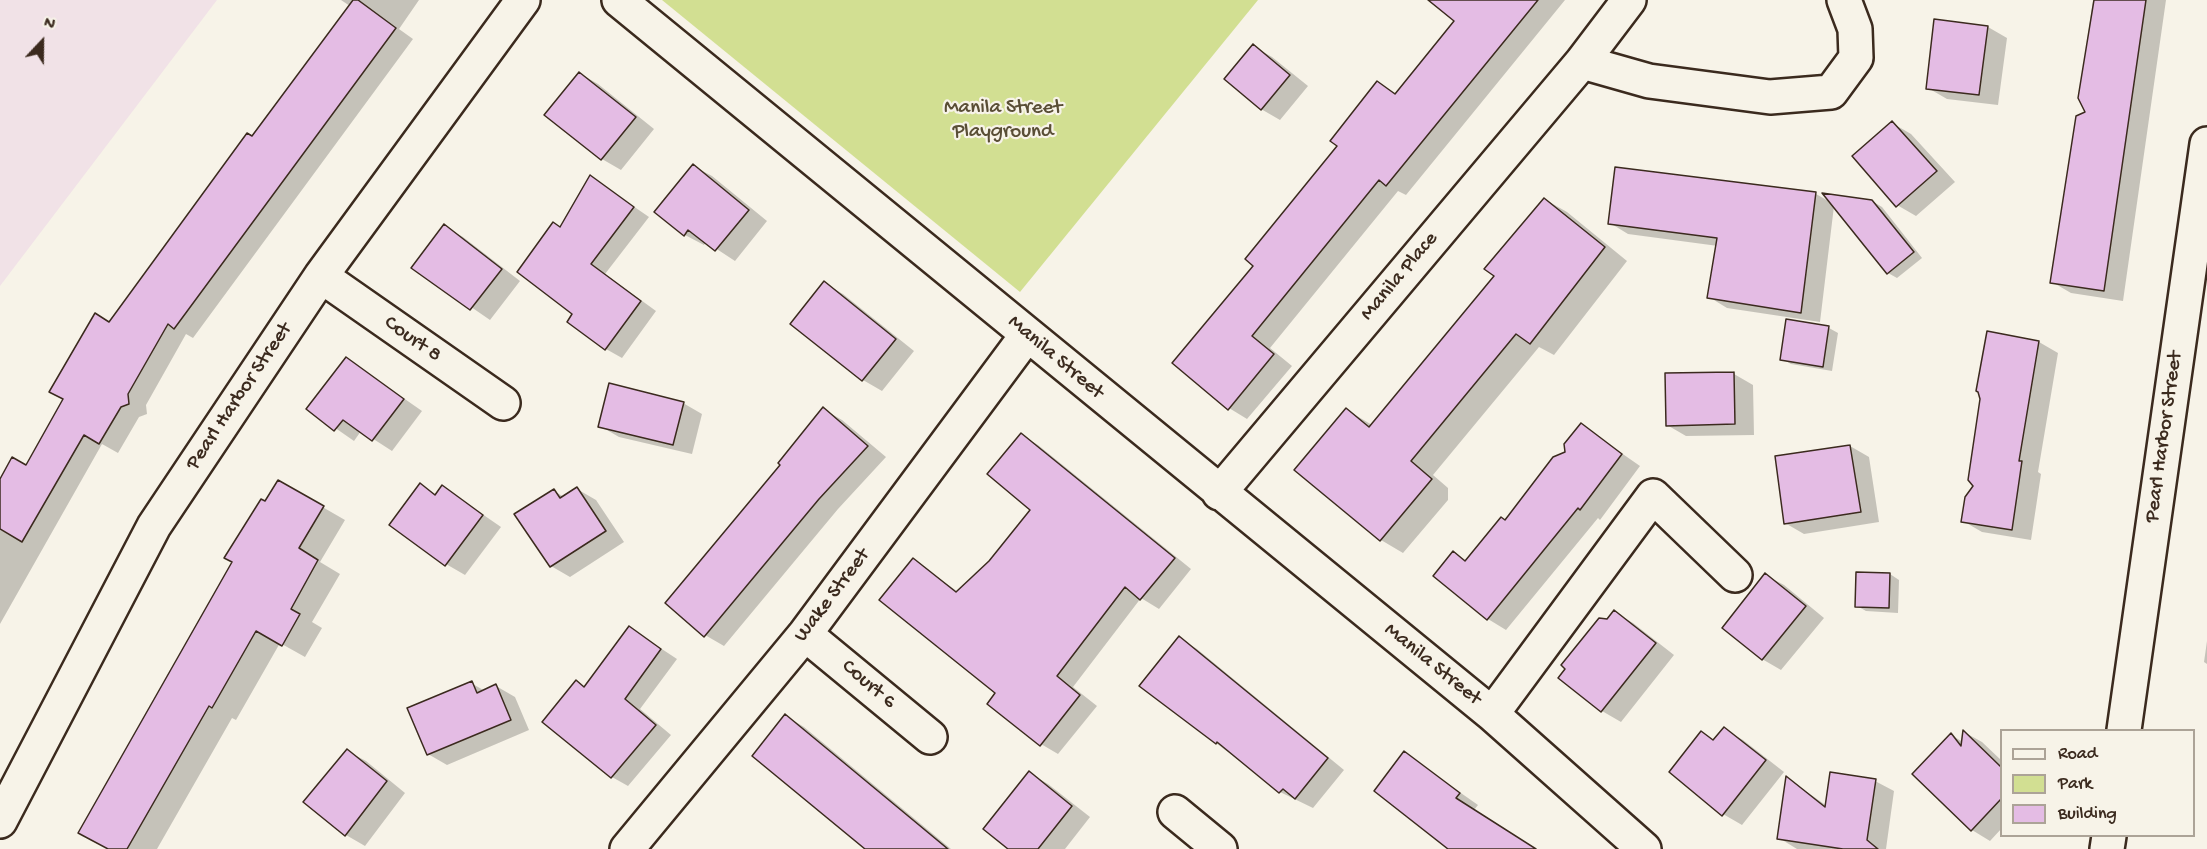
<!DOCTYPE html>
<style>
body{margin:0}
#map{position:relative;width:2207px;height:849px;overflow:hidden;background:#f7f3e8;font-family:"Gochi Hand",sans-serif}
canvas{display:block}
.legend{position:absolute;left:2000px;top:729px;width:195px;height:108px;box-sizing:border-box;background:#f7f3e8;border:2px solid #aca397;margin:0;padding:8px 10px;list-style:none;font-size:18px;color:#3b2a1e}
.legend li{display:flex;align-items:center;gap:12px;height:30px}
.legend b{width:30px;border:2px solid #aca397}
.north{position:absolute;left:12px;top:12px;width:60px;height:60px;-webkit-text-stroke:4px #f7f3e8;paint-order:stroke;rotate:22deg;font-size:16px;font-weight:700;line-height:24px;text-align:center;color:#3b2a1e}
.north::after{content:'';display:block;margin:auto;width:21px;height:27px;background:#3b2a1e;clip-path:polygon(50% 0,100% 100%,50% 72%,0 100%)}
</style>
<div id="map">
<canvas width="2207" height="849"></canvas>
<ul class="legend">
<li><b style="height:8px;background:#f7f3e8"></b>Road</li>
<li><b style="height:16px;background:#d2df92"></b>Park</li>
<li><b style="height:16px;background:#e4bce4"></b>Building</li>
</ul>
<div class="north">N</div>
</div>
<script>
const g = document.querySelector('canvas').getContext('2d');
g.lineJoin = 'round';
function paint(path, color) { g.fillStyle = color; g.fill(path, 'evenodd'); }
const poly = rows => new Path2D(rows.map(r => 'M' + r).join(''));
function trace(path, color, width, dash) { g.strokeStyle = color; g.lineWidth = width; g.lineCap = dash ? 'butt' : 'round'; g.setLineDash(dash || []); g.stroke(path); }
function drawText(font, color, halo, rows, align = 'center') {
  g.font = font + ' "Gochi Hand",sans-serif'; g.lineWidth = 4.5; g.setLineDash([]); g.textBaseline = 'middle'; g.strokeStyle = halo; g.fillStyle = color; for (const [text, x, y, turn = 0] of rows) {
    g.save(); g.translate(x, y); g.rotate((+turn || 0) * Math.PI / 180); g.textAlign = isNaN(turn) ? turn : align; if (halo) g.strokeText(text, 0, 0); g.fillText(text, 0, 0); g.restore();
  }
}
const built = poly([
 [0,0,217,0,0,286]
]);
const green = poly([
 [662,0,1258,0,1020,292]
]);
const shadow = poly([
 [341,0,419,0,399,29,413,39,193,338,186,334,146,405,147,414,139,417,118,453,102,444,0,624,0,481,27,467,109,323,350,6],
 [1447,0,1565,0,1406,195,1398,191,1270,348,1292,366,1247,419,1229,408,1255,266,1339,146,1378,83,1397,94,1456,21],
 [2093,0,2166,0,2123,301,2071,293,2052,282,2087,112,2079,97],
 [1988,27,2007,38,1998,105,1947,99,1928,88],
 [1253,46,1272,57,1308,86,1280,120,1261,109],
 [579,73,598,84,654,129,621,170,602,159,546,114],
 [1892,123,1911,134,1955,182,1916,216,1897,205],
 [693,166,712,176,767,221,735,261,706,242,704,245,685,235],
 [1617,169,1816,194,1832,203,1872,201,1882,207,1922,258,1897,278,1888,273,1834,206,1820,322,1727,308,1709,297,1718,246,1628,234,1610,223],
 [591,177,649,217,605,274,656,311,622,358,606,349,574,314,561,229],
 [1544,199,1567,212,1627,261,1554,355,1539,347,1433,475,1448,488,1448,500,1403,553,1381,540,1296,470,1347,410,1372,425,1496,276],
 [444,226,463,237,520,281,490,320,413,267],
 [824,283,843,294,914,351,882,391,863,380,792,324],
 [1787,321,1829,328,1838,333,1832,371,1791,364,1782,359],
 [1988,333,2039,342,2058,353,2038,472,2041,474,2031,540,1982,532,1963,521,1975,486],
 [346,358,422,411,392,451,361,431,354,441,308,409],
 [1734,374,1753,385,1754,435,1686,436,1667,425],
 [683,403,702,414,692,454,619,437,600,426],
 [823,409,842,420,886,457,838,509,724,646,705,635,782,465],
 [1581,425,1640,466,1600,520,1598,518,1506,630,1488,619,1453,553,1467,561,1566,453],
 [1021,435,1038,445,1191,569,1159,609,1141,598,1073,687,1097,706,1058,754,1041,744,998,693,914,560,958,592,990,562,1032,509],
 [1850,446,1869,457,1879,522,1804,534,1785,523],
 [279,482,345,520,320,562,340,574,312,622,322,628,305,657,280,643,236,720,232,718,157,849,110,849,266,503],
 [420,485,437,495,443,487,501,527,465,575,446,564],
 [577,489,596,500,624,542,570,577,551,566,554,491,564,497],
 [1858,573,1890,574,1899,580,1898,613,1866,611,1857,606],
 [1765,575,1784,585,1824,618,1781,670,1762,659],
 [1614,612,1633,623,1674,655,1621,722,1602,711,1560,677],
 [630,628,677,659,640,709,671,735,628,786,612,777,544,721,576,682,586,688],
 [1179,638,1197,649,1344,770,1313,808,1280,792,1216,743],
 [2207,641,2207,664,2204,662],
 [471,683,485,691,496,686,515,697,529,730,447,765,428,754],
 [786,716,804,727,951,849,867,849],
 [1724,729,1743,740,1784,772,1742,825,1723,814,1671,772,1702,733,1715,741],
 [1964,732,1982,742,2002,761,2002,828,1990,841,1972,830,1951,735,1963,742],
 [347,751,366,761,405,793,365,846,346,835],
 [1404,753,1478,805,1474,810,1535,849,1451,849],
 [1029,773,1048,784,1090,817,1065,849,1010,849],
 [1787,778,1827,806,1875,781,1894,791,1886,849,1797,849,1779,838]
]);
const building = poly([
 [353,0,358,0,396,28,174,329,168,324,128,394,129,404,121,407,99,444,84,435,22,542,0,529,0,479,12,457,26,465,63,399,49,392,95,313,109,322,247,133,252,136,353,0],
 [1428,0,1538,0,1386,186,1379,180,1252,336,1274,354,1228,410,1172,363,1253,266,1245,259,1337,146,1330,141,1377,81,1395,94,1454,21,1428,0],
 [2094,0,2146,0,2104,291,2050,283,2076,116,2085,112,2078,98,2094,0],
 [1934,19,1988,26,1979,95,1926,89,1934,19],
 [1253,44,1290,75,1261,110,1224,79,1253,44],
 [579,72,636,117,601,160,544,115,579,72],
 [1892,121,1937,171,1896,207,1852,156,1892,121],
 [693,164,749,210,715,251,688,230,684,236,654,212,693,164],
 [1615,167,1816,192,1801,313,1707,298,1717,238,1608,224,1615,167],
 [590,175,634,207,591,264,641,301,605,350,567,322,572,314,517,272,553,222,560,227,590,175],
 [1822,193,1872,200,1914,252,1887,274,1822,193],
 [1544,198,1605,247,1530,344,1516,334,1411,461,1432,479,1380,541,1294,470,1346,408,1369,427,1494,276,1484,269,1544,198],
 [444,224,502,269,470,310,411,268,444,224],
 [824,281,896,339,862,381,790,324,824,281],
 [1786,319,1829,326,1823,367,1780,360,1786,319],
 [1987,331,2039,341,2019,461,2022,461,2012,530,1961,522,1965,497,1973,486,1968,480,1980,399,1978,392,1976,391,1987,331],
 [346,357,404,399,372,441,343,420,334,431,306,409,346,357],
 [1734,372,1735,424,1666,426,1665,373,1734,372],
 [609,383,684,402,673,445,598,427,609,383],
 [823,407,868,446,819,499,704,637,665,603,780,465,778,463,823,407],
 [1581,423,1622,454,1580,510,1578,508,1487,620,1433,576,1453,551,1465,561,1501,517,1505,520,1553,457,1565,452,1564,444,1581,423],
 [1021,433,1175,558,1140,600,1125,587,1057,676,1080,695,1040,746,987,704,995,693,879,600,913,558,956,592,989,561,1030,510,987,474,1021,433],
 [1850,445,1861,512,1784,524,1775,456,1850,445],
 [278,480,324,506,299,548,318,560,291,609,300,614,282,646,256,631,212,708,209,706,127,849,108,849,78,833,232,562,224,558,261,499,265,501,278,480],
 [420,483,435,495,442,485,483,515,445,566,389,525,420,483],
 [577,487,606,531,550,567,514,514,554,489,560,498,577,487],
 [1856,572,1890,573,1889,608,1855,607,1856,572],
 [1765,573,1806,606,1762,660,1722,628,1765,573],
 [1614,610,1656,643,1601,712,1558,678,1565,669,1561,665,1599,618,1607,619,1614,610],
 [629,626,661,649,625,699,656,725,611,778,542,722,576,680,584,687,629,626],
 [1179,636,1328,758,1295,799,1283,789,1279,793,1217,742,1216,744,1139,686,1179,636],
 [472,681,477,693,496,684,511,720,427,755,407,708,472,681],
 [785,714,837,757,948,849,865,849,752,756,785,714],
 [1724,727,1766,760,1722,816,1669,772,1701,731,1713,740,1724,727],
 [1963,730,2001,767,2001,799,1971,831,1912,774,1951,733,1961,746,1963,730],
 [347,749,387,781,345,836,303,802,347,749],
 [1404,751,1460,793,1456,798,1536,849,1448,849,1374,791,1404,751],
 [1029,771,1072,806,1038,849,1008,849,983,829,1029,771],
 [1830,772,1876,779,1867,840,1878,849,1843,849,1777,839,1786,776,1825,807,1830,772]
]);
const minor = poly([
 [619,0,1492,714,1644,849],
 [1582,62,1649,81,1770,97,1831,92,1856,58,1855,29,1844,0],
 [321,276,503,403],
 [1219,493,1582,62,1629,0],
 [805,634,930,737],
 [1492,714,1653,496,1735,575],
 [2124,730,2207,144],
 [1175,812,1220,849],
 [0,821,154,526,321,276,523,0],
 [627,849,805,634,1027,335],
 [2107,849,2109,836]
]);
const parkNames = [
 ["Manila Street",1003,109],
 ["Playground",1003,133]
];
const streetNames = [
 ["Manila Place",1400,277,-50],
 ["Court 8",412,340,35],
 ["Manila Street",1055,358,40],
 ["Pearl Harbor Street",240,397,-56],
 ["Pearl Harbor Street",2165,437,-82],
 ["Wake Street",833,596,-53],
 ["Manila Street",1432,665,39],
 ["Court 6",868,685,40]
];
paint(built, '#f1e2e7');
paint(green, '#d2df92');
paint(shadow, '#0003');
paint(building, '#e4bce4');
trace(building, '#3b2a1e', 1.5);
trace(minor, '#3b2a1e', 38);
trace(minor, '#f7f3e8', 33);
drawText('21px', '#594e35', '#f7f3e8', parkNames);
drawText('21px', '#3b2a1e', '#f7f3e8', streetNames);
</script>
